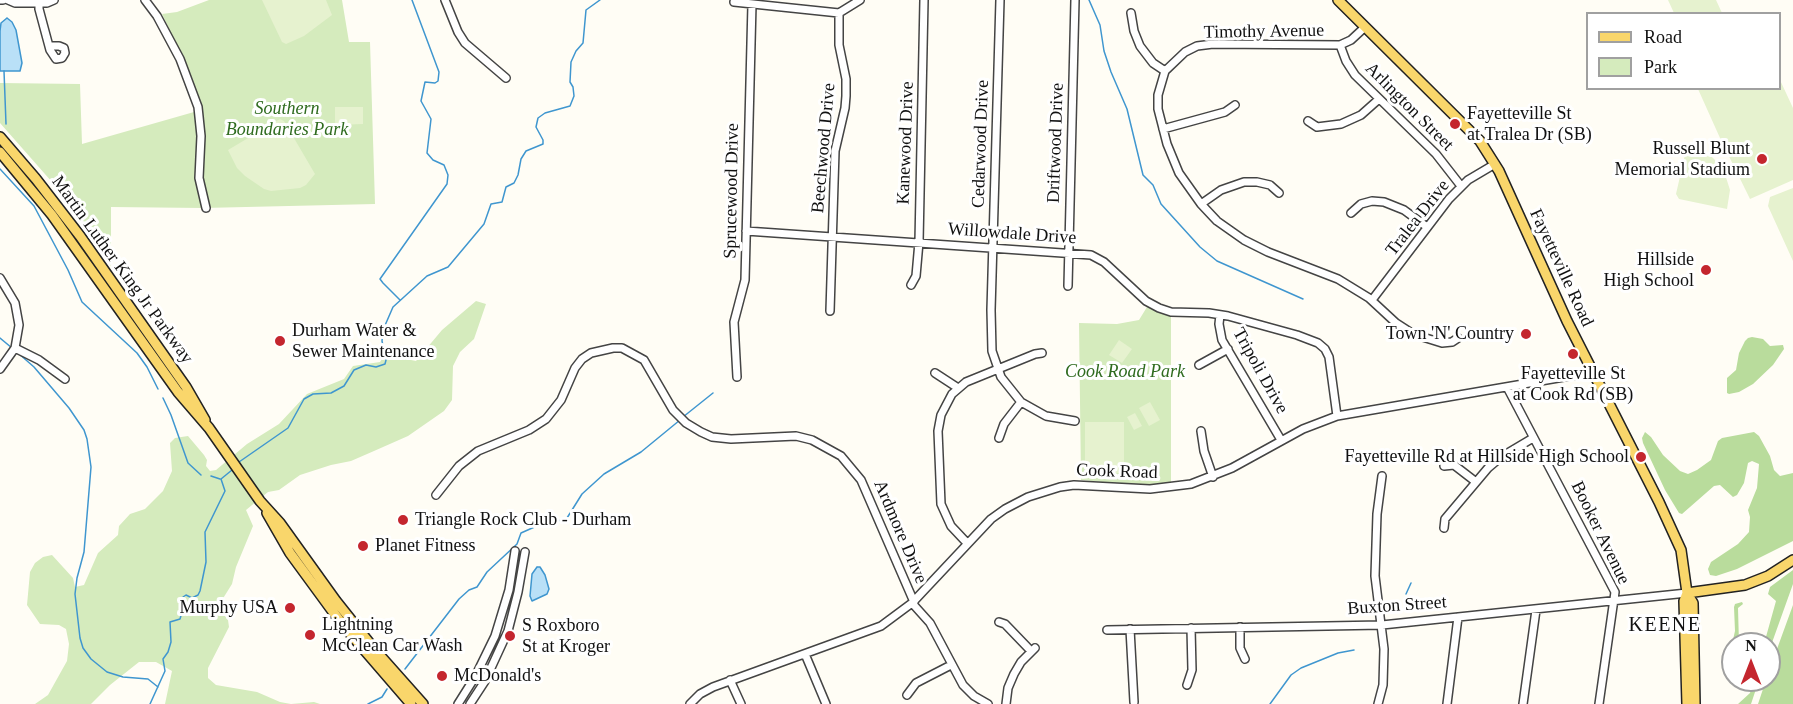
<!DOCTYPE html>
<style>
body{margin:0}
#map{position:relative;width:1793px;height:704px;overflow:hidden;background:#fffdf5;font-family:"Times New Roman",serif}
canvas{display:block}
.legend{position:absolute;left:1586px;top:12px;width:195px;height:78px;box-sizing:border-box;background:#fff;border:2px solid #a0a0a0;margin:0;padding:8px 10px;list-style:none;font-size:18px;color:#111}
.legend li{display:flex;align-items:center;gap:12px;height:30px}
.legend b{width:30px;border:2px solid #a0a0a0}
.north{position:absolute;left:1721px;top:632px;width:60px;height:60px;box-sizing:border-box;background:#fff;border:2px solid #a0a0a0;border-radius:50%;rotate:0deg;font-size:16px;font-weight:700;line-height:24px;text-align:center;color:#111}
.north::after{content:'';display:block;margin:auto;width:21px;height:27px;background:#c4262e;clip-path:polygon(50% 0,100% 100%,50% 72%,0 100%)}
</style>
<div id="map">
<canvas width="1793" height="704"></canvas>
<ul class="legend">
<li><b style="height:8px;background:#f9d66b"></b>Road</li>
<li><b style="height:16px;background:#d5ebbd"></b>Park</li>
</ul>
<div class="north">N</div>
</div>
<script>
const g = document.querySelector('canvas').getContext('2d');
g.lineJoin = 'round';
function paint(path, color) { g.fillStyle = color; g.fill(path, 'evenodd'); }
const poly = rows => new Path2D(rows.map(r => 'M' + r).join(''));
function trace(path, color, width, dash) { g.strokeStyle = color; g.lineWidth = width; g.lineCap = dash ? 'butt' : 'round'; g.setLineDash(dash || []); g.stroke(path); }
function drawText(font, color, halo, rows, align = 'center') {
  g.font = font + ' "Times New Roman",serif'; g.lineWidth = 6; g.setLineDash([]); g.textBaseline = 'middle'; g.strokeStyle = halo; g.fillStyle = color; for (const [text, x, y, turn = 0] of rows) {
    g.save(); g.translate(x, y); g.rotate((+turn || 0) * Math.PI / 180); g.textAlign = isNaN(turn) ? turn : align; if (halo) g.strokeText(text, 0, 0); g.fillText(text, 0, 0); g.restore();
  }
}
const green = poly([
 [209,0,342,0,349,42,370,42,375,204,203,208,111,207,111,266,52,182,0,123,0,83,80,84,82,144,201,110,184,60,162,14,177,12],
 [476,301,486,304,474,339,460,352,453,366,452,400,444,411,408,436,374,451,351,461,331,465,300,475,279,490,268,492,246,510,253,526,236,567,232,584,222,600,221,611,228,620,229,627,208,668,208,678,216,685,257,692,280,702,291,704,314,702,320,704,165,704,172,671,156,662,139,662,110,685,91,704,35,704,48,695,67,661,69,644,66,629,59,625,40,624,27,605,30,572,35,563,43,557,52,555,73,578,75,587,84,585,98,553,118,535,119,526,130,514,145,509,163,491,172,471,170,443,175,438,188,436,204,455,207,460,206,466,210,471,216,470,247,444,279,424,307,394,344,379,353,366,380,362,382,359,381,354,416,361,442,330],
 [1147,307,1171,315,1171,484,1133,485,1081,480,1079,323,1117,324,1139,320]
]);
const forest = poly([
 [1752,337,1763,339,1770,346,1783,345,1784,349,1773,365,1753,384,1739,392,1729,394,1727,393,1727,378,1736,370,1739,353,1745,341,1748,338],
 [1645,432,1651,437,1663,455,1680,471,1688,474,1697,470,1711,460,1718,441,1722,438,1754,432,1759,436,1770,456,1774,470,1780,476,1793,473,1793,541,1737,569,1716,576,1710,575,1708,569,1711,562,1738,544,1749,532,1750,517,1748,510,1757,488,1759,464,1752,461,1748,463,1744,483,1737,495,1733,497,1720,485,1714,486,1682,514,1679,513,1665,490,1643,443,1642,438],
 [1793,570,1793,584,1769,651,1769,644,1764,644,1776,601,1768,594,1770,587],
 [1742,602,1743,604,1738,608,1739,644,1733,644,1733,662,1723,664,1722,656,1730,653,1735,631,1734,607,1735,604],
 [1793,605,1793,704,1758,704,1766,680,1769,680,1769,671],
 [1754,680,1759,680,1751,704,1738,704,1750,693]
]);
const pitch = poly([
 [262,0,326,0,332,15,304,36,286,44,282,42],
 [1668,0,1716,0,1722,13,1674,13],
 [1780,80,1793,108,1793,180,1750,199,1720,138,1698,89,1780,88],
 [335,107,363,107,363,124,335,125],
 [280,119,284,121,315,174,306,185,300,188,271,191,264,189,245,176,237,168,228,150],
 [1687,146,1708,153,1723,168,1730,190,1727,209,1679,199,1676,194],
 [1793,188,1793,261,1768,206,1770,197],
 [1119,340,1132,349,1122,363,1109,355],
 [1150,402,1160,420,1149,426,1139,408],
 [1135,413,1142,426,1134,430,1127,417],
 [1085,422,1124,422,1124,473,1085,473]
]);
const water = poly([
 [7,18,12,22,16,30,22,63,20,71,0,71,0,31,1,23,7,18],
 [537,567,540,567,545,575,549,589,547,594,532,601,530,596,532,574,537,567]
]);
const stream = poly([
 [1089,0,1100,25,1104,51,1111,72,1127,109,1143,175,1153,185,1161,204,1200,247,1217,261,1303,299],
 [4,71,6,124],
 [0,169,34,206,68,270,82,302,137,353,147,367,158,389],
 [400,300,383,283,380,279,447,184,448,175,444,165,433,160,427,153,431,119,421,101,425,82,435,83,438,81,439,72,412,0],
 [0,338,12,348],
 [18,353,34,367,69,408,84,430,87,439,91,467,84,552,77,578,75,594,80,638,83,648,91,659,107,672,123,677,148,679,158,687],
 [163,398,171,415,188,463,201,475],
 [683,417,713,393],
 [1260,449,1273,441],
 [1246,456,1256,451],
 [239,462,288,428,304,399,313,394,331,393,344,386,354,370,366,365,376,367,385,364,386,360,382,341,383,330,393,307,427,276,448,267,484,224,491,204,502,202,506,187,514,183,518,175,521,159,526,151,543,144,543,140,536,127,538,118,545,113,570,106,574,96,573,87,570,82,571,62,576,51,583,43,586,10,600,0],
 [1231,464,1241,459],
 [211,476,220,479],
 [221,479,232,470],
 [1406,594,1411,583],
 [405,669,459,599,469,590,477,587,487,572,517,544,521,533,548,521,558,521,567,518,582,494,604,474,641,452,680,420],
 [150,704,165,671,163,659,168,652,171,642,170,622,180,619,182,612,183,597,186,595,192,598,198,595,200,591,206,562,205,532,225,491,221,479],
 [368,704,382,697,387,689],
 [1270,704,1291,675,1301,668,1338,653,1354,650]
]);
const minor = poly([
 [0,0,3,0],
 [8,0,15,3,47,3,54,0],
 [39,0,39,9,50,50,56,59,62,58,65,53,64,48,59,46,49,46],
 [145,0,157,16,180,59,198,107,201,136,199,178,206,208],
 [445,0,458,32,465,43,506,78],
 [1000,0,991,310,992,351,1001,377,1021,402,1046,416,1075,421],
 [734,2,839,13,860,0],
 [1131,13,1134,31,1140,46,1153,63,1165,71],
 [1365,27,1351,40,1340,45,1213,44,1197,46,1185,52,1165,71,1158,95,1158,109,1167,144,1179,173,1201,204,1217,221,1244,240,1268,252,1338,279,1369,298,1396,323,1413,334,1442,343,1452,342,1458,338],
 [1340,45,1346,61,1355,75,1436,154,1461,186],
 [1308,121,1317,127,1341,124,1361,115,1379,99],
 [1163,129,1225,112,1235,105],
 [1201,204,1221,190,1244,182,1257,182,1270,185,1279,193],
 [1351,213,1361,204,1372,201,1384,202,1404,210,1427,227],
 [746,231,1091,255,1104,262,1146,301,1159,308,1171,312,1209,313,1228,316,1297,335,1318,343,1325,349,1329,357,1337,416],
 [0,278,15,303,19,325,15,348,0,369],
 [911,285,916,276,919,242,924,0],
 [1068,286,1075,0],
 [1372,300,1449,199,1468,180,1495,164],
 [830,311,835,151,845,108,846,96,846,79,839,45,839,13],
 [1220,315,1219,324,1222,340,1281,440],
 [15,348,39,360,65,379],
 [1199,365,1228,349],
 [935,373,958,388],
 [737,377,734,322,745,280,752,4],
 [1507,387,1615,592,1599,704],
 [1201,431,1204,451,1213,477],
 [999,438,1004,424,1021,402],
 [1444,466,1454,465,1476,482],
 [436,495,459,466,478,451,529,430,546,419,561,400,575,368,582,359,591,353,613,348,622,348,644,360,673,410,686,423,701,432,712,437,731,439,796,436,812,440,841,456,861,480,914,602],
 [1444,528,1445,519,1488,468,1501,457,1533,438],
 [967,543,951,526,941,504,938,431,941,415,952,394,966,382,1035,354,1042,353],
 [912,603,930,623,963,685,974,696,988,704],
 [999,622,1005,624,1031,651],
 [1240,627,1240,648,1245,659],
 [1130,629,1134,702],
 [1107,630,1382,625,1687,593],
 [805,654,826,704],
 [730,680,741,704],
 [1187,685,1192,670,1191,628],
 [907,695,916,683,951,665],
 [458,704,475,677,495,636,509,590,515,551],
 [470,704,485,681,508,631,518,592,525,552],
 [690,704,700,694,713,687,881,626,912,603,991,519,1005,509,1028,497,1060,487,1074,485,1150,489,1191,484,1232,468,1303,429,1337,416,1593,372],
 [1006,704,1008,688,1014,674,1021,662,1035,648],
 [1378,704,1383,685,1384,649,1375,576,1377,514,1382,476],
 [1447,704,1458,617],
 [1523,704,1536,610]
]);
const major = poly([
 [1338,0,1480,141,1499,171,1567,321,1659,502,1681,550,1687,593,1684,601,1687,704],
 [0,137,36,179,80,236,186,387,205,420],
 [0,152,52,215,178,392,209,428,260,501,280,523,336,601,375,650,423,704],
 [267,513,290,553,342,624,411,704],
 [1687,593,1693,603,1695,704],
 [1687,593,1745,585,1768,576,1793,560]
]);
const markers = [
 [1455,124,6,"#c4262e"],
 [1762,159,6,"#c4262e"],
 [1706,270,6,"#c4262e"],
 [1526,334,6,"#c4262e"],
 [280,341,6,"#c4262e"],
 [1573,354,6,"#c4262e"],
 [1641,457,6,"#c4262e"],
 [403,520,6,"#c4262e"],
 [363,546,6,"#c4262e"],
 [290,608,6,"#c4262e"],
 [310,635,6,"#c4262e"],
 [510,636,6,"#c4262e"],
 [442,676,6,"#c4262e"]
];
const streetNames = [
 ["Timothy Avenue",1264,32,-1],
 ["Arlington Street",1409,107,45],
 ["Kanewood Drive",906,143,-88],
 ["Driftwood Drive",1056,143,-88],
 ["Cedarwood Drive",981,144,-88],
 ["Beechwood Drive",824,148,-85],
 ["Sprucewood Drive",732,191,-89],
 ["Tralea Drive",1418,218,-52],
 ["Willowdale Drive",1012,234,4],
 ["Fayetteville Road",1561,268,65],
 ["Martin Luther King Jr Parkway",122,270,54],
 ["Tripoli Drive",1260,371,61],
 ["Cook Road",1117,472,2],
 ["Ardmore Drive",900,532,67],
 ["Booker Avenue",1600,533,64],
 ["Buxton Street",1397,606,-4]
];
const parkNames = [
 ["Southern",287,109],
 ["Boundaries Park",287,130],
 ["Cook Road Park",1125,372]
];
const poiNames = [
 ["Fayetteville St",1467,114],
 ["at Tralea Dr (SB)",1467,135],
 ["Russell Blunt",1750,149,"right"],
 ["Memorial Stadium",1750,170,"right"],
 ["Hillside",1694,260,"right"],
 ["High School",1694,281,"right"],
 ["Durham Water &",292,331],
 ["Sewer Maintenance",292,352],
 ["Town 'N' Country",1514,334,"right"],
 ["Fayetteville St",1573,374,"center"],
 ["at Cook Rd (SB)",1573,395,"center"],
 ["Fayetteville Rd at Hillside High School",1629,457,"right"],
 ["Triangle Rock Club - Durham",415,520],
 ["Planet Fitness",375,546],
 ["Murphy USA",278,608,"right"],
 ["Lightning",322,625],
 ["McClean Car Wash",322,646],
 ["S Roxboro",522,626],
 ["St at Kroger",522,647],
 ["McDonald's",454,676]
];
const neighbourhoodNames = [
 ["KEENE",1665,626]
];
paint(green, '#d5ebbd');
paint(forest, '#b9dc9c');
paint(pitch, '#e6f2cf');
paint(water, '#b9e0f7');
trace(water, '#3f96cf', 1.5);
trace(stream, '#3f96cf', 1.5);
trace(minor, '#444', 10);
trace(major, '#222', 12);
trace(minor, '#fff', 7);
trace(major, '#f9d66b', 9);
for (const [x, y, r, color] of markers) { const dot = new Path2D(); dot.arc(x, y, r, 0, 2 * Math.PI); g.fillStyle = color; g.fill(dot); trace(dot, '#fff', 2); }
drawText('18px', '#111', '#fff', streetNames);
drawText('italic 18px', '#2f6b1f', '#fff', parkNames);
drawText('18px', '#111', '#fff', poiNames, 'left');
g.letterSpacing = '1.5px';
drawText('20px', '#111', '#fff', neighbourhoodNames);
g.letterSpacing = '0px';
</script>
